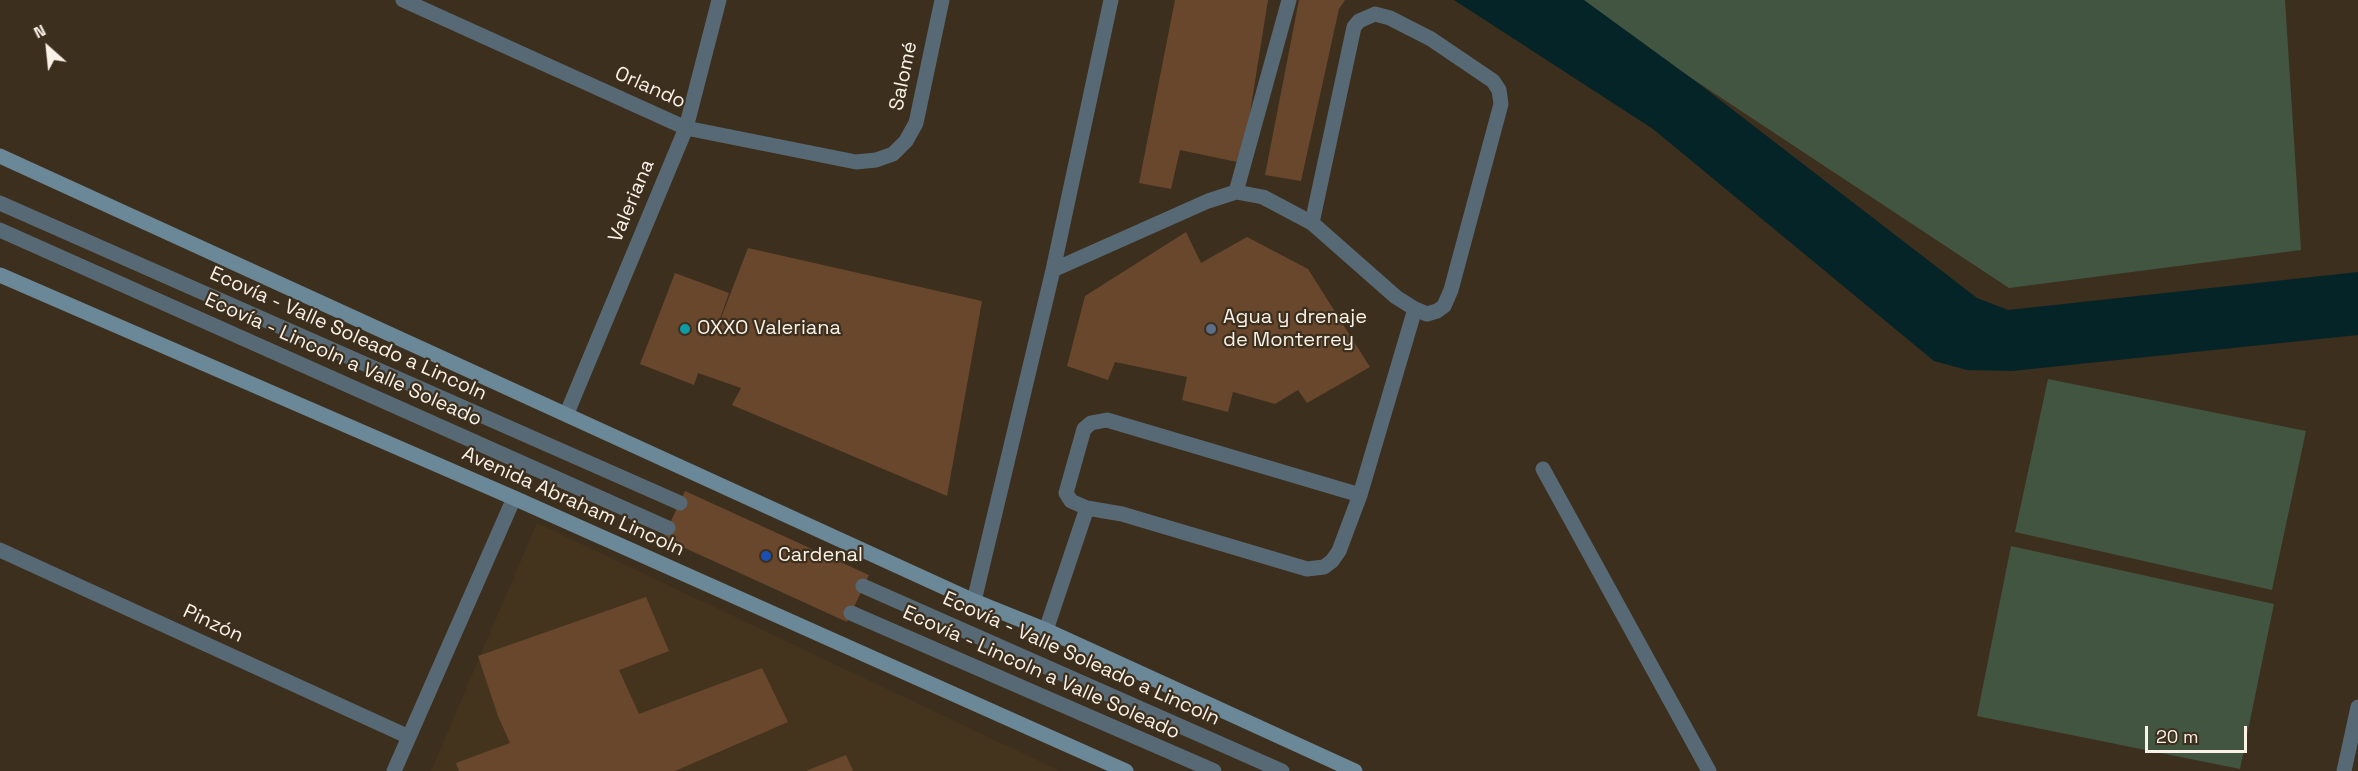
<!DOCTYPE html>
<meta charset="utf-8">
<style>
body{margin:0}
#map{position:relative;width:2358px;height:771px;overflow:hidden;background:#3c2f1e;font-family:"Space Grotesk",sans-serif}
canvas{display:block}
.north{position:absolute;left:18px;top:18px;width:60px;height:60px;-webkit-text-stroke:4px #3c2f1e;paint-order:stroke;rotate:333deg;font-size:16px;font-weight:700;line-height:24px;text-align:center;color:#faf1e7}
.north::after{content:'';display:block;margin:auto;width:21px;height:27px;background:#faf1e7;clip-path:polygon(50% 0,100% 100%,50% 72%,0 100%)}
.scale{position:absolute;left:2145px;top:726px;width:102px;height:27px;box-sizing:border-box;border:3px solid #faf1e7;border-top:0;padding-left:8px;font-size:18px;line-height:21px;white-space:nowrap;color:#faf1e7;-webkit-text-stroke:4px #3c2f1e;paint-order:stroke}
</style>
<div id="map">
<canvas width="2358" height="771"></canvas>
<div class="north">N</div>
<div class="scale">20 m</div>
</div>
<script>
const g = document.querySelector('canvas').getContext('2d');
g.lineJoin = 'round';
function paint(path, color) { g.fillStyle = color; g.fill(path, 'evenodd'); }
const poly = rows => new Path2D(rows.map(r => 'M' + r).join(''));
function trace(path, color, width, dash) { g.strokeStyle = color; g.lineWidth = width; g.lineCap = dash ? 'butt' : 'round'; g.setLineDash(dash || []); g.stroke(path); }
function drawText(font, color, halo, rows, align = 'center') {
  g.font = font + ' "Space Grotesk",sans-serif'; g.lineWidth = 4.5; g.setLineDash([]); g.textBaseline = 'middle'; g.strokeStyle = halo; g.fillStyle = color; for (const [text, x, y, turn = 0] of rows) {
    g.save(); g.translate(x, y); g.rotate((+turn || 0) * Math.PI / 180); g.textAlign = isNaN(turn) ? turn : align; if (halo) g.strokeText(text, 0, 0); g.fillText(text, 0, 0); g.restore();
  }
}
const built = poly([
 [537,523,1060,771,431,771]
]);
const green = poly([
 [1573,0,2285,0,2301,250,2009,288],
 [2048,379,2306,431,2272,590,2015,532],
 [2011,546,2274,604,2240,769,1977,716]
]);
const water = poly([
 [1454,0,1584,0,1698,83,1977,298,2008,310,2358,272,2358,335,2012,371,1967,370,1934,361,1653,129]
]);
const building = poly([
 [1175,0,1268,0,1242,163,1180,150,1171,189,1139,183],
 [1299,0,1345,0,1339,9,1301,181,1265,175],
 [1186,232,1201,263,1247,237,1308,269,1370,367,1307,403,1298,390,1275,404,1233,392,1228,412,1182,400,1187,377,1115,362,1108,380,1067,366,1085,296],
 [748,248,982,301,947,496,732,405,741,388,698,373,694,385,640,364,675,273,729,293,714,336],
 [685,491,869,575,847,622,663,538],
 [646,597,669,651,619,670,639,714,762,668,788,722,675,771,459,771,456,763,510,743,498,716,478,656],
 [846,755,853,771,806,771]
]);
const service = poly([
 [1236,192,1263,197,1312,223,1396,297,1415,309,1427,314,1437,311,1444,306,1451,290,1501,104,1499,90,1493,81,1431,39,1390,18,1375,14,1359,21,1354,27,1312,223],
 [0,203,680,503],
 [0,230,668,528],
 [1053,270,1208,201,1236,192,1289,0],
 [1543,469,1709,771],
 [1360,495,1107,420,1091,423,1084,429,1066,493,1071,501,1087,508,1122,514,1307,569,1324,567,1332,561,1339,551,1360,495,1415,309],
 [863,586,1282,771],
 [974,601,1053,270,1111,0],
 [851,613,1214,771],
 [1046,630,1087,508]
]);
const minor = poly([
 [403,0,686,128,856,162,876,160,893,154,906,141,916,123,942,0],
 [567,413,686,128,719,0],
 [0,550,409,737],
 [394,771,514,498],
 [2344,771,2358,707]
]);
const secondary = poly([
 [0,156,974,601,1046,630,1355,771],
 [0,275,514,498,1126,771]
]);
const markers = [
 [685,329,6,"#0f9aa8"],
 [1211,329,6,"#5c6f8a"],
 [766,556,6,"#1a4fb4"]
];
const streetNames = [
 ["Salomé",904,76,-78],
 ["Orlando",650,88,24],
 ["Valeriana",632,201,-67],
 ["Ecovía - Valle Soleado a Lincoln",348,334,24],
 ["Ecovía - Lincoln a Valle Soleado",343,360,24],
 ["Avenida Abraham Lincoln",573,502,24],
 ["Pinzón",213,624,25],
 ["Ecovía - Valle Soleado a Lincoln",1081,659,24],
 ["Ecovía - Lincoln a Valle Soleado",1041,673,24]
];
const poiNames = [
 ["Agua y drenaje",1223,318],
 ["de Monterrey",1223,341],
 ["OXXO Valeriana",697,329],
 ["Cardenal",778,556]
];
paint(built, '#45341d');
paint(green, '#425540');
paint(water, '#052428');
paint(building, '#69472d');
trace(service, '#576974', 15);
trace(minor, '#576974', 15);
trace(secondary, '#6b8898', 15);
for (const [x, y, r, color] of markers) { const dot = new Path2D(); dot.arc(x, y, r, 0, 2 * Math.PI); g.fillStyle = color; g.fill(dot); trace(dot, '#3c2f1e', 2); }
drawText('20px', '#faf1e7', '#3c2f1e', streetNames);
drawText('20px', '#faf1e7', '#3c2f1e', poiNames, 'left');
</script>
